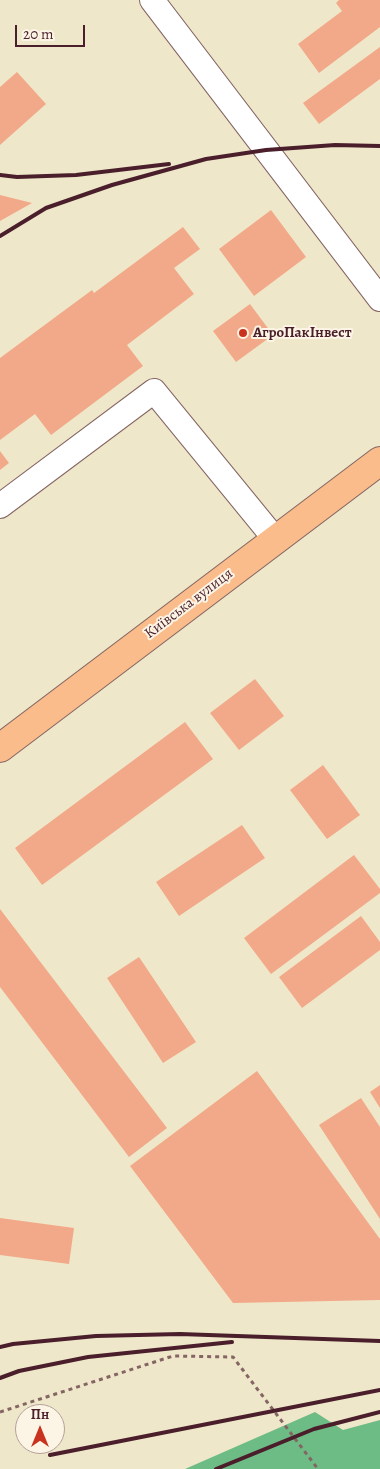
<!DOCTYPE html>
<meta charset="utf-8">
<style>
body{margin:0}
#map{position:relative;width:380px;height:1469px;overflow:hidden;background:#efe7ca;font-family:Alegreya,serif}
canvas{display:block}
.north{position:absolute;left:15px;top:1404px;width:50px;height:50px;box-sizing:border-box;background:#fcf5e5;border:1px solid #b59f9b;border-radius:50%;rotate:0deg;font-size:14px;font-weight:700;line-height:20px;text-align:center;color:#4a1f2b}
.north::after{content:'';display:block;margin:auto;width:18px;height:22px;background:#c8321e;clip-path:polygon(50% 0,100% 100%,50% 72%,0 100%)}
.scale{position:absolute;left:15px;top:25px;width:70px;height:22px;box-sizing:border-box;border:2px solid #4a1f2b;border-top:0;padding-left:6px;font-size:15px;line-height:18px;white-space:nowrap;color:#4a1f2b;-webkit-text-stroke:4px #fcf5e5;paint-order:stroke}
</style>
<div id="map">
<canvas width="380" height="1469"></canvas>
<div class="north">Пн</div>
<div class="scale">20 m</div>
</div>
<script>
const g = document.querySelector('canvas').getContext('2d');
g.lineJoin = 'round';
function paint(path, color) { g.fillStyle = color; g.fill(path, 'evenodd'); }
const poly = rows => new Path2D(rows.map(r => 'M' + r).join(''));
function trace(path, color, width, dash) { g.strokeStyle = color; g.lineWidth = width; g.lineCap = dash ? 'butt' : 'round'; g.setLineDash(dash || []); g.stroke(path); }
function drawText(font, color, halo, rows, align = 'center') {
  g.font = font + ' Alegreya,serif'; g.lineWidth = 4; g.setLineDash([]); g.textBaseline = 'middle'; g.strokeStyle = halo; g.fillStyle = color; for (const [text, x, y, turn = 0] of rows) {
    g.save(); g.translate(x, y); g.rotate((+turn || 0) * Math.PI / 180); g.textAlign = isNaN(turn) ? turn : align; if (halo) g.strokeText(text, 0, 0); g.fillText(text, 0, 0); g.restore();
  }
}
const forest = poly([
 [315,1412,343,1430,380,1420,380,1469,185,1469]
]);
const building = poly([
 [339,0,380,0,380,27,319,73,298,44,342,11,336,3],
 [380,47,380,79,319,124,303,103],
 [17,72,46,104,0,145,0,87],
 [0,195,32,203,0,221],
 [271,210,306,257,254,296,219,249],
 [183,227,200,249,174,268,194,294,127,345,143,366,51,435,35,414,0,440,0,358,92,290,94,293],
 [250,304,273,335,236,362,213,331],
 [0,451,9,463,0,470],
 [255,679,284,716,239,750,210,713],
 [185,722,213,759,42,885,15,848],
 [323,765,360,815,327,839,290,790],
 [242,825,265,858,179,916,156,882],
 [354,855,380,889,380,893,271,974,244,938],
 [0,909,167,1128,129,1157,0,987],
 [361,916,380,942,380,950,302,1008,279,977],
 [139,957,196,1042,163,1063,107,978],
 [257,1071,380,1239,380,1300,233,1303,130,1166],
 [380,1085,380,1108,370,1092],
 [361,1098,380,1127,380,1219,319,1125],
 [0,1218,74,1228,69,1264,0,1255]
]);
const path = poly([
 [0,1412,173,1356,233,1357,318,1469]
]);
const minor = poly([
 [152,0,380,299],
 [0,506,154,391,275,539]
]);
const major = poly([
 [0,748,380,461]
]);
const rail = poly([
 [0,175,17,177,76,175,169,164],
 [0,236,46,208,112,185,206,159,266,150,335,145,380,146],
 [0,1347,13,1344,96,1336,180,1334,380,1341],
 [0,1378,19,1371,88,1357,232,1342],
 [50,1455,380,1390],
 [216,1469,314,1429,380,1412]
]);
const markers = [
 [243,333,5,"#c8321e"]
];
const poiNames = [
 ["АгроПакІнвест",253,333]
];
const streetNames = [
 ["Київська вулиця",189,604,-37]
];
paint(forest, '#6ebc85');
paint(building, '#f2a989');
trace(minor, '#846563', 26);
trace(major, '#846563', 30);
trace(path, '#846563', 3, [4, 4]);
trace(minor, '#fff', 24);
trace(major, '#f9bc8a', 28);
trace(rail, '#4a1f2b', 4);
for (const [x, y, r, color] of markers) { const dot = new Path2D(); dot.arc(x, y, r, 0, 2 * Math.PI); g.fillStyle = color; g.fill(dot); trace(dot, '#fcf5e5', 2); }
drawText('bold 15px', '#4a1f2b', '#fcf5e5', poiNames, 'left');
drawText('15px', '#4a1f2b', '#fcf5e5', streetNames);
</script>
